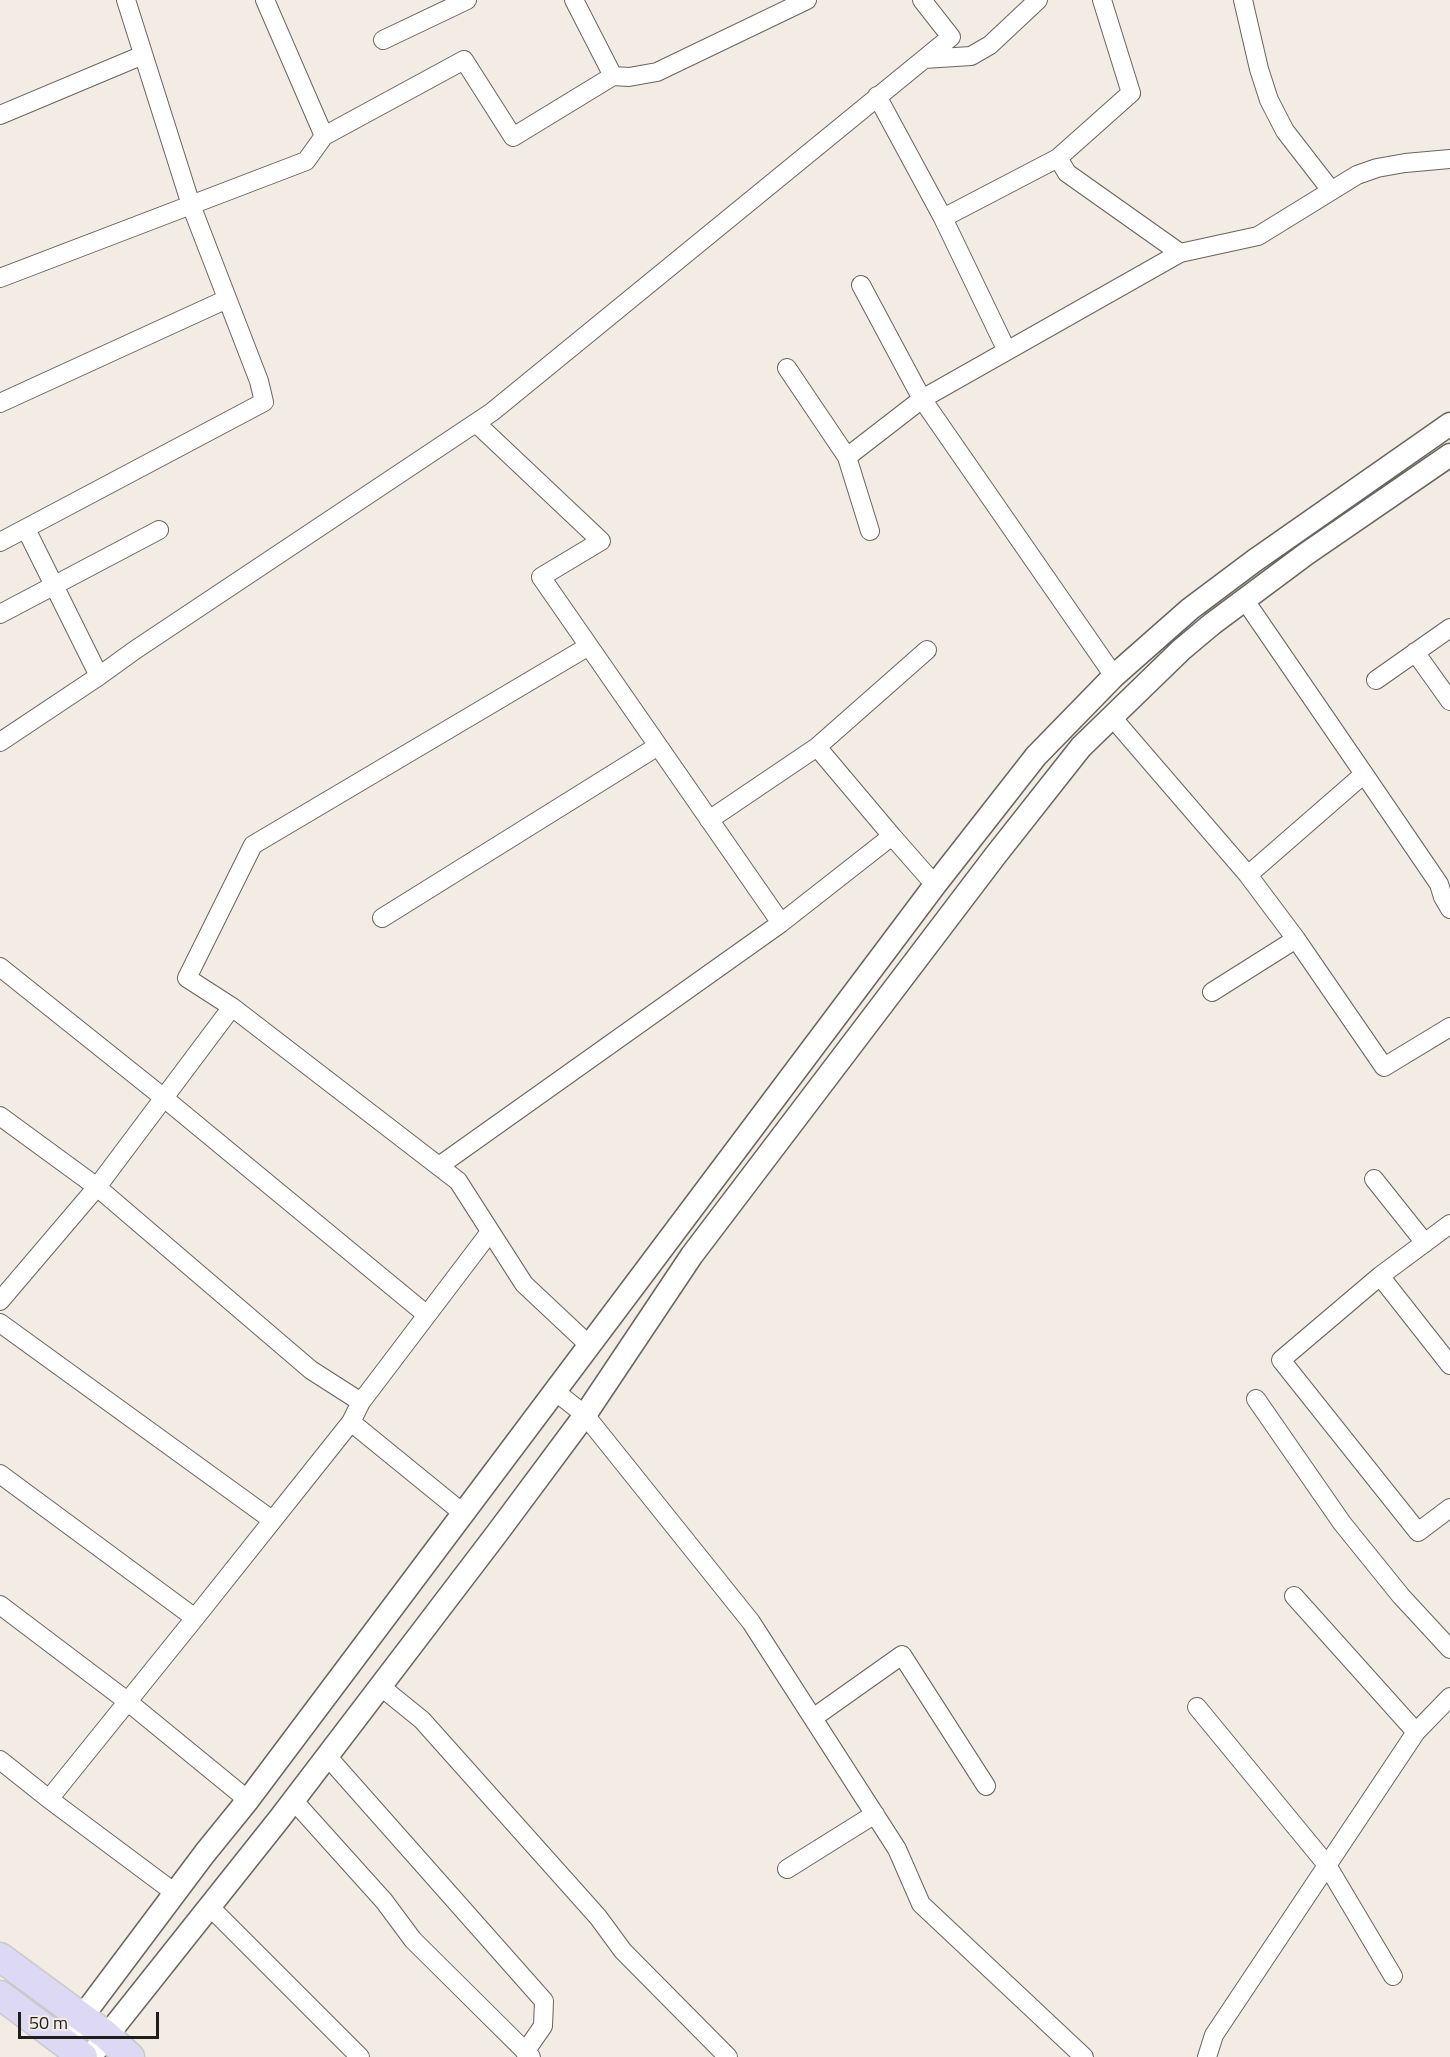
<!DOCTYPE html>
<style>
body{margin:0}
#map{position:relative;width:1450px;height:2057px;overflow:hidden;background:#f2ece4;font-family:"Titillium Web",sans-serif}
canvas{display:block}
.scale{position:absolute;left:18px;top:2012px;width:141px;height:27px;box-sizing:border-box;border:3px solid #201e1c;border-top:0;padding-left:8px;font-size:18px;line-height:21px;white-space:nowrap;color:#201e1c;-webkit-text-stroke:4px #f2ece4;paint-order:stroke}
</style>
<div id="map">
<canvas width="1450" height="2057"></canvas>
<div class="scale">50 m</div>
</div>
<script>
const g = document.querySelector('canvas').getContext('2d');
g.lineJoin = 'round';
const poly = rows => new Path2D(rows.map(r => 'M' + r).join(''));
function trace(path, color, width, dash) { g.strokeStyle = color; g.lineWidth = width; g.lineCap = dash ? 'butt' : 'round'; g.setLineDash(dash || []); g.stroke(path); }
const minor = poly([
 [265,0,324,136],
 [1243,0,1259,69,1269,100,1285,131,1330,189],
 [383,40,467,0],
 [924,59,971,56,990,45,1038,0],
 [613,76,629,77,657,72,807,0],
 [877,96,943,218,1007,351],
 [0,115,143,55],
 [1058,158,1067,173,1180,253],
 [943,218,1058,158,1131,93,1102,0],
 [0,278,306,161,324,136,464,60,513,137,613,76,574,0],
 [787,368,847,457,870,531],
 [0,403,227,299],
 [476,423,601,541,541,577,781,923,892,836,935,885],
 [847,457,922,399,861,285],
 [26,529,99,676],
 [0,542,264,402,259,381,191,205,126,0],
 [1244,599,1364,774],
 [0,614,159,530],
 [1415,652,1450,701],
 [1114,676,922,399,1180,253,1258,236,1357,175,1377,168,1405,163,1450,159],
 [1376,680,1450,628],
 [1111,716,1248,875,1296,939,1384,1067,1450,1027],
 [0,742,99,676,135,650,492,412,951,37,922,0],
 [817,747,892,836],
 [709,820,817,747,927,650],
 [1248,875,1364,774,1439,884,1443,897,1450,909],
 [382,918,658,746],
 [0,967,164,1098,427,1315],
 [1212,992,1296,939],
 [232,1007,187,978,253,845,589,646],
 [0,1116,97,1187,311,1370,361,1402,351,1422,464,1514],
 [439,1166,781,923],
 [1374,1179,1425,1243],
 [1450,1224,1380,1276,1281,1360,1418,1532,1450,1508],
 [1380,1276,1450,1365],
 [0,1301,97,1187,232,1007,458,1181,524,1284,590,1346],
 [0,1323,272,1520],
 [556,1392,585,1415,751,1622,897,1849,921,1904,1084,2057],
 [1256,1399,1342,1523,1401,1596,1450,1649],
 [361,1402,490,1232],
 [0,1474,195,1618],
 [1294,1596,1416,1732],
 [0,1605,127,1701,248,1800],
 [380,1686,422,1720,598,1917,623,1951,728,2057],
 [1197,1707,1327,1865,1393,1976],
 [813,1718,902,1655,986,1786],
 [327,1756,544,2001,543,2026,525,2052],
 [0,1760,49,1799,195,1618,351,1422],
 [49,1799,175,1893],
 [294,1801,384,1901,413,1940,531,2057],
 [787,1869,875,1814],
 [210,1907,360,2057],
 [1207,2057,1214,2035,1416,1732,1450,1697]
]);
const tertiary = poly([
 [66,2043,82,2017,205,1853,248,1800,935,885,1036,756,1114,676,1190,609,1254,561,1450,424],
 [90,2057,280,1818,498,1532,585,1415,692,1255,995,856,1081,747,1181,650,1212,624,1306,554,1450,455]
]);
const primary = poly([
 [0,1957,106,2035,130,2057],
 [0,1995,83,2057]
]);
trace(minor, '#69645d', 20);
trace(tertiary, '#69645d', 25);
trace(primary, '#c9c9c9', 31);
trace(minor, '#fff', 18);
trace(tertiary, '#fff', 22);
trace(primary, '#ddd9f5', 28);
</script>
